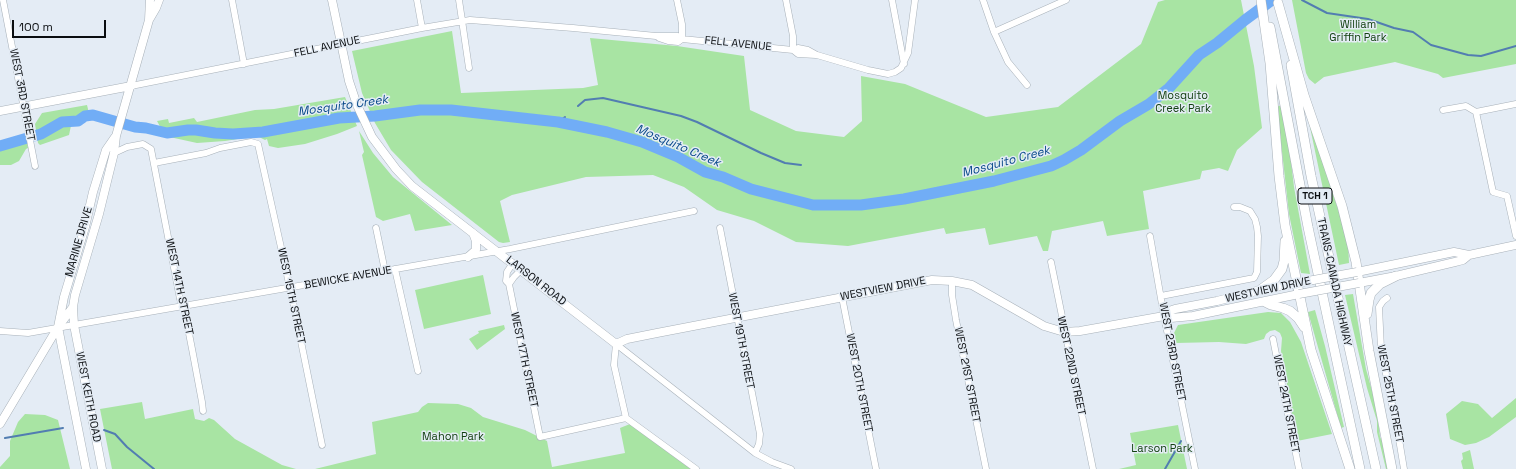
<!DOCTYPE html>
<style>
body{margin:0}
#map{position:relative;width:1516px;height:469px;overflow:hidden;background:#e4ecf5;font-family:"Space Grotesk",sans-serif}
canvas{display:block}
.scale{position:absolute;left:12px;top:20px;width:94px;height:18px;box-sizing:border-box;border:2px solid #0a0d10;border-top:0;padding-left:5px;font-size:12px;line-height:14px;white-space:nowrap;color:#0a0d10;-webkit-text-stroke:3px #e4ecf5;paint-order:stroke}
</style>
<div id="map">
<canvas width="1516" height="469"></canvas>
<div class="scale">100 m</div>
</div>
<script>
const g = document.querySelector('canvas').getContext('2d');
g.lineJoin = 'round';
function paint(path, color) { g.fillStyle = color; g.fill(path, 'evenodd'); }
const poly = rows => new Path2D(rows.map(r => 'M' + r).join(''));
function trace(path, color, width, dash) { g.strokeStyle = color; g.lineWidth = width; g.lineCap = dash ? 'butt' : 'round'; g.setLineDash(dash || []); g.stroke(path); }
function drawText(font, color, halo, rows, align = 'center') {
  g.font = font + ' "Space Grotesk",sans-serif'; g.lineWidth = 3; g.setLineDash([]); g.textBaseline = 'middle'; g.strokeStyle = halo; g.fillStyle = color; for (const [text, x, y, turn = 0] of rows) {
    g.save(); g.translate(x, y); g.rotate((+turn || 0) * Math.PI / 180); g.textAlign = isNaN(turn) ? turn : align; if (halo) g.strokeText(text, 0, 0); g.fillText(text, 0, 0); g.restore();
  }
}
const green = poly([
 [1165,0,1241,0,1254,66,1262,128,1237,150,1228,171,1219,168,1202,171,1200,179,1143,191,1149,229,1107,236,1103,221,1052,231,1048,251,1043,251,1037,236,989,245,985,228,946,234,944,228,848,246,796,242,754,221,717,210,684,187,653,175,586,177,512,195,500,201,510,242,503,243,499,242,422,182,391,150,375,123,362,93,352,51,452,31,461,93,583,88,598,85,590,38,677,46,744,56,750,110,796,131,844,137,862,121,861,76,905,84,986,117,1058,107,1141,44,1158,2],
 [1292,0,1516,0,1516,64,1443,78,1438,74,1395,62,1324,77,1315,84,1309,79,1306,73],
 [345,97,357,126,337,134,305,144,278,148,269,146,267,139,265,140,257,136,225,141,197,143,165,136,157,121,168,119,169,123,194,118,197,122,255,110,274,109],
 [87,105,90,117,72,121,69,135,40,145,38,143,35,124,42,113],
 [1281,105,1288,136,1294,187,1310,274,1301,273,1289,214,1277,107],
 [1307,113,1348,240,1349,263,1339,265],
 [359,131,373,153,393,177,452,225,415,231,410,214,383,221,376,217,362,155,364,152],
 [26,134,28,148,26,149,19,161,11,165,0,165,0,142],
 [483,275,491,314,424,329,415,290],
 [1353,294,1366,369,1377,409,1380,437,1387,450,1389,469,1386,469,1377,432,1377,421,1367,388,1345,295],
 [1315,310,1325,346,1344,427,1341,428,1308,312],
 [1268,312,1281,313,1290,322,1301,342,1332,434,1297,441,1281,351,1282,338,1280,333,1275,330,1270,331,1266,334,1264,339,1246,344,1219,342,1176,343,1174,333,1178,325],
 [504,325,505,329,477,350,469,339,479,333,478,331],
 [1516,398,1516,417,1489,437,1476,443,1465,445,1450,439,1446,414,1462,401,1478,404,1492,418],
 [142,402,145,419,193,409,195,419,204,421,209,418,214,420,235,439,282,465,296,469,112,469,100,409],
 [428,403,458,404,471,408,483,417,525,430,547,441,552,467,625,453,620,428,630,424,691,469,315,469,376,454,372,422,418,412,422,407],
 [25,414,45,415,58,420,70,469,0,469,0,467,10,456,10,441,18,422],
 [1178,425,1187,469,1119,469,1136,465,1130,433],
 [1470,450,1474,469,1463,469,1461,461,1463,459,1462,453]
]);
const stream = poly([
 [1302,0,1327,13,1368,19,1394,28,1413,32,1431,45,1468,55,1481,56,1516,46],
 [578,106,585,100,603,98,681,116,697,122,761,153,785,163,801,165],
 [558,122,565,117],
 [104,430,115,434,127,447,154,469],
 [5,438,63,428],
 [1165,469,1181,441]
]);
const river = poly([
 [0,146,41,134,62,122,78,121,85,116,93,115,135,127,146,128,167,133,188,130,196,130,215,133,233,134,263,132,339,118,375,116,420,110,451,110,558,122,607,132,642,142,678,157,705,172,723,177,751,189,813,205,861,205,904,199,994,181,1051,166,1064,160,1081,150,1120,121,1149,104,1169,88,1199,55,1217,43,1245,20,1272,0]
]);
const minor = poly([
 [3,0,35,166],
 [232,0,244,64],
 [417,0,422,28],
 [459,0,469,68],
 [677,0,682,24,682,39],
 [786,0,793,36,793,50],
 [892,0,904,64],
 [983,0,994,32,1008,62,1027,85],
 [994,32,1066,0],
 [659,38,668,41,678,42,682,39],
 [793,50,798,54,816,55],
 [131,86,422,28,470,20,573,28,656,36,678,36,682,39,793,50,798,48,808,50,817,55,868,70,888,74,895,72,901,68,908,53,915,0],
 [1516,104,1476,112,1493,192,1507,196,1516,236],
 [1443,110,1466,106,1476,112],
 [114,153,127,147,143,144,151,149,180,299,185,313,193,354,202,402,203,411],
 [154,163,206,153,220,148,251,142,258,144,292,297,322,445],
 [376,228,385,271],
 [720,228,760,434,759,444,755,453],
 [1150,236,1164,316,1195,469],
 [1051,262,1093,469],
 [513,263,507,272,506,281,509,284,540,437,626,418,696,469],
 [395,269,418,371],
 [952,281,952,295,956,320,986,469],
 [509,284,514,277,521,270],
 [1161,296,1254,278,1257,272,1258,236,1257,227,1255,219,1250,211,1240,207,1234,207],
 [842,297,876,469],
 [1387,298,1383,301,1379,307,1381,349,1399,439,1404,469],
 [0,331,28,333,281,289,510,249,694,211],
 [1273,339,1299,469],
 [616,344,755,453,772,462,791,469],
 [616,344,614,365,626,418]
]);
const major = poly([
 [332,0,349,81,357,105,372,137,396,169,412,186,616,344,627,339,657,333,932,280,952,281,972,285,1044,326,1064,332,1080,331,1164,316,1171,318,1193,316,1299,294],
 [149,20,156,8,159,0],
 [0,111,131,86],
 [468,257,476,250,476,241,473,233],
 [1357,272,1454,252,1469,255],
 [1359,283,1396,276,1455,262,1463,260,1469,255,1516,245],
 [1164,316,1169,311,1175,309,1217,301,1260,290,1297,283],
 [0,424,58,327,73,307],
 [86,469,58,327,64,297,85,227,93,192,106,150,115,137],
 [102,469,74,325,73,307,75,295,99,214,114,153,116,136,149,20,150,0]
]);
const highway = poly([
 [1261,0,1270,63,1279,176,1285,225,1311,350,1350,469],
 [1278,3,1304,95,1342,206,1356,262,1369,351,1392,469],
 [1270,27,1308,227,1360,469],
 [1291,65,1311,176,1376,469],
 [1260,290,1274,280,1282,269,1284,261,1285,241],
 [1265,302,1271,305,1283,308,1290,311,1298,318,1304,327],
 [1367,314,1369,300,1371,293,1380,284,1396,276]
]);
const majorBridge = poly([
 [1297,283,1357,272],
 [1299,294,1359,283]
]);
const shields = [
 [1315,196,34]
];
const shieldNames = [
 ["TCH 1",1315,196]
];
const parkNames = [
 ["William",1358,25],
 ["Griffin Park",1358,38],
 ["Mosquito",1183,96],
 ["Creek Park",1183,109],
 ["Mahon Park",453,437],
 ["Larson Park",1162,449]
];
const streetNames = [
 ["FELL AVENUE",738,44,6],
 ["FELL AVENUE",327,47,-12],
 ["WEST 3RD STREET",22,95,79],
 ["MARINE DRIVE",79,242,-74],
 ["BEWICKE AVENUE",348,278,-10],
 ["LARSON ROAD",536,281,38],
 ["TRANS-CANADA HIGHWAY",1334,282,78],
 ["WEST 14TH STREET",179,287,78],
 ["WESTVIEW DRIVE",883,289,-11],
 ["WESTVIEW DRIVE",1268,290,-12],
 ["WEST 15TH STREET",291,296,78],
 ["WEST 19TH STREET",741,341,79],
 ["WEST 23RD STREET",1172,352,79],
 ["WEST 17TH STREET",524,360,78],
 ["WEST 22ND STREET",1071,366,78],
 ["WEST 21ST STREET",967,375,79],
 ["WEST 20TH STREET",859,383,79],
 ["WEST 25TH STREET",1390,394,79],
 ["WEST KEITH ROAD",88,397,79],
 ["WEST 24TH STREET",1286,404,79]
];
const waterNames = [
 ["Mosquito Creek",343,106,-8],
 ["Mosquito Creek",678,146,23],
 ["Mosquito Creek",1006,162,-15]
];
paint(green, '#a8e4a3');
trace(stream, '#527db1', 2);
trace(river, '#71adf6', 11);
trace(minor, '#a8b1b9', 7);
trace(major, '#a8b1b9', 9);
trace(highway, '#a8b1b9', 10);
trace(minor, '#fff', 6);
trace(major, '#fff', 8);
trace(highway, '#fff', 9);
trace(majorBridge, '#a8b1b9', 9, []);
trace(majorBridge, '#fff', 8);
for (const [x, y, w] of shields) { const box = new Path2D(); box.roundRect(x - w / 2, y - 8, w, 16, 3); g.fillStyle = '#e4ecf5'; g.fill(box); trace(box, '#0a0d10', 1); }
drawText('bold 10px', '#0a0d10', null, shieldNames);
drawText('11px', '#134111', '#e4ecf5', parkNames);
drawText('11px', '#0a0d10', '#e4ecf5', streetNames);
drawText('italic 12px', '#044687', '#e4ecf5', waterNames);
</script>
